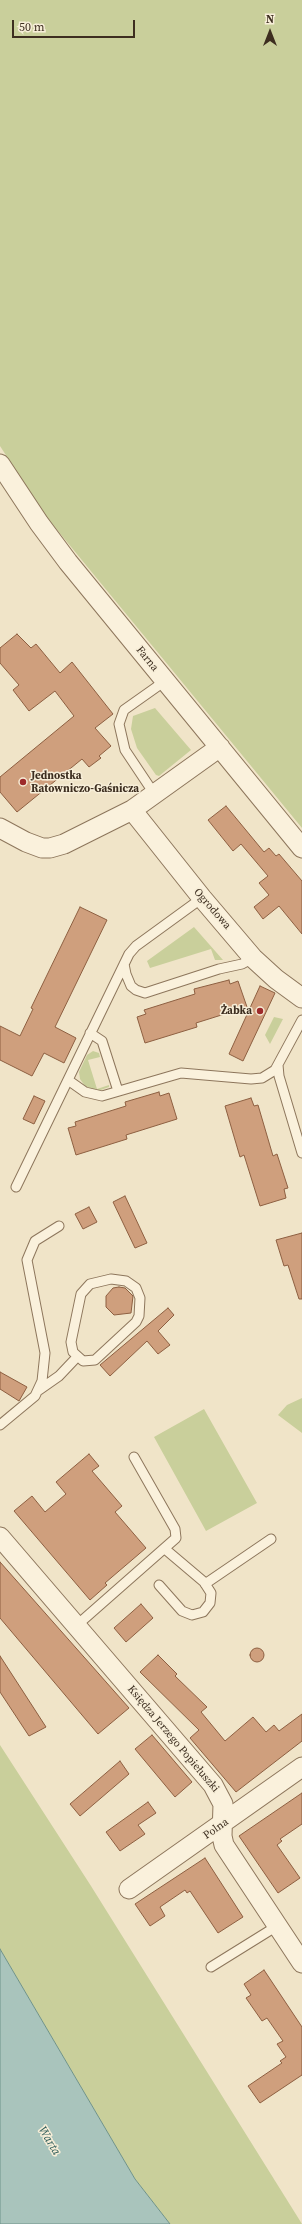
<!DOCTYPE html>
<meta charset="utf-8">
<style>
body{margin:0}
#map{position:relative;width:302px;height:2224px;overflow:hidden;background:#f0e4c8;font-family:"Source Serif 4",serif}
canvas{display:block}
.north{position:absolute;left:250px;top:12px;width:40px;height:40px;-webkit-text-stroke:3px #f7eed8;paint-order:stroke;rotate:0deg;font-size:11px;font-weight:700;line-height:16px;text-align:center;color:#3d2e20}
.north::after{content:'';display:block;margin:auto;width:14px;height:18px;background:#3d2e20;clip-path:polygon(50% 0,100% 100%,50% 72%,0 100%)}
.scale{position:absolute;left:12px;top:20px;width:123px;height:18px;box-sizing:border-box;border:2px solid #3d2e20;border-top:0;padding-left:5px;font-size:12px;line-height:14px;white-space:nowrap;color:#3d2e20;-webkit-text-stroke:3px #f7eed8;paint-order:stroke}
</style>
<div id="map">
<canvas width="302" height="2224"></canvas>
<div class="north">N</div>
<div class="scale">50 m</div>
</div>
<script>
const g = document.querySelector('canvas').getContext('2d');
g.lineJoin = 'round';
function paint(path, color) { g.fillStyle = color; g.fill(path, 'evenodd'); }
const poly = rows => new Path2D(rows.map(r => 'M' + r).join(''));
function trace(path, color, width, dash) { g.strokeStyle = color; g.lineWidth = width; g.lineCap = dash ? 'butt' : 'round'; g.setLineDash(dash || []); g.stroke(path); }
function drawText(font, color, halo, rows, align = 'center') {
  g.font = font + ' "Source Serif 4",serif'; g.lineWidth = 3; g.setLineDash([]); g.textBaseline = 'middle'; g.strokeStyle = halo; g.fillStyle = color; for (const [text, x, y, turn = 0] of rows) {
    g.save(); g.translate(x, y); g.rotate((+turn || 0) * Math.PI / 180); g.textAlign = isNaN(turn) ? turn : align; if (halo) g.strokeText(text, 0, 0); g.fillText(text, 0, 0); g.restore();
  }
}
const green = poly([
 [0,0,302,0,302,828,44,514,0,446],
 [155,708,191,750,159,776,156,775,137,748,131,729,133,716],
 [194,927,223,960,215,960,211,949,150,968,147,961],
 [274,1017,283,1019,270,1044,265,1035],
 [93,1051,99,1053,100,1057,88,1060,97,1089,109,1085,109,1087,98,1091,85,1086,80,1079,79,1072,87,1055],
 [302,1398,302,1433,278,1415,287,1405],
 [204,1409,257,1503,206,1531,154,1437],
 [0,1745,91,1886,302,2224,170,2224,135,2179,0,1949]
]);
const water = poly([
 [0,1949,135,2179,170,2224,0,2224,0,1949]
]);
const building = poly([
 [17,634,31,648,36,644,60,673,72,662,113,714,95,728,111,746,99,756,101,758,89,767,82,759,17,812,0,792,0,777,74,716,55,691,29,711,13,690,19,685,0,663,0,648,17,634],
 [226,806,264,852,269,848,276,856,279,854,302,881,302,934,279,906,263,919,254,907,269,895,259,883,268,876,241,844,233,851,208,820,226,806],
 [80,907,107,920,55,1027,76,1038,64,1063,44,1053,32,1076,0,1060,0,1026,20,1036,33,1009,31,1008,80,907],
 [229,980,230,984,238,981,247,1007,196,1023,197,1027,145,1043,137,1017,146,1014,144,1010,195,994,194,989,229,980],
 [260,986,275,993,243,1061,229,1054,260,986],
 [159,1092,160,1096,169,1093,177,1119,126,1135,127,1139,76,1155,68,1128,76,1126,75,1122,126,1106,125,1102,159,1092],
 [34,1096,45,1101,34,1124,23,1119,34,1096],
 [251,1098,254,1106,258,1105,273,1156,277,1154,288,1188,284,1189,286,1198,260,1206,244,1155,240,1157,225,1106,251,1098],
 [125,1196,147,1243,135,1248,113,1202,125,1196],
 [89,1207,97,1222,83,1229,75,1214,89,1207],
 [302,1233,302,1299,299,1299,288,1265,284,1266,276,1240,302,1233],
 [119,1287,125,1288,133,1296,131,1313,114,1315,106,1307,106,1296,113,1288,119,1287],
 [168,1308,174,1315,158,1331,170,1345,158,1354,147,1341,110,1376,100,1365,168,1308],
 [0,1372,27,1387,19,1401,0,1389,0,1372],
 [89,1454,99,1466,92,1471,122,1506,115,1512,146,1548,105,1583,107,1585,90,1600,14,1511,32,1496,45,1512,66,1494,56,1482,89,1454],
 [0,1562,129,1708,98,1734,0,1618,0,1562],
 [141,1604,153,1618,126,1642,114,1628,141,1604],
 '250 1655a7 7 0 1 1 14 0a7 7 0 1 1-14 0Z',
 [158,1655,177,1674,175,1676,207,1707,201,1712,225,1741,253,1717,266,1732,274,1725,279,1731,302,1714,302,1741,236,1792,190,1738,199,1730,140,1672,158,1655],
 [0,1656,46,1727,29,1736,0,1692,0,1656],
 [152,1735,192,1782,175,1797,135,1749,152,1735],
 [120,1761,129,1774,80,1816,70,1804,120,1761],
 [302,1793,302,1824,280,1839,282,1841,277,1845,300,1878,278,1893,239,1836,302,1793],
 [148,1802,156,1813,138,1825,145,1834,120,1851,106,1832,148,1802],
 [205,1858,243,1917,218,1933,190,1891,187,1893,185,1890,160,1907,165,1916,150,1926,135,1904,205,1858],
 [264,1970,302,2027,302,2075,260,2103,248,2086,282,2063,280,2061,286,2057,277,2044,283,2041,267,2018,262,2021,246,1998,251,1995,244,1984,264,1970]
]);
const lane = poly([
 [155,795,125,750,119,724,124,710,165,681],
 [124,964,126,974,131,986,136,990,145,993,219,969,242,964,253,958],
 [90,1033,102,1041,118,1091],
 [278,1065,279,1076,302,1153],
 [68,1080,85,1092,102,1096,181,1073,251,1079,262,1078,275,1070,302,1020],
 [16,1187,129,954,136,946,202,898],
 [111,1279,126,1281,136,1288,140,1298,139,1316,136,1322,95,1360,83,1361,73,1352,71,1342,81,1294,90,1284,111,1279],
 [39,1390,59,1376,77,1357],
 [0,1425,35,1396,42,1381,45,1353,27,1260,35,1241,59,1226],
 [205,1584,271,1539],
 [159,1585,182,1611,192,1615,203,1612,210,1603,211,1593,204,1582,165,1549],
 [76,1626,176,1538,175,1529,134,1457],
 [211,1967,277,1926]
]);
const street = poly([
 [0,464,39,523,68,562,302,848],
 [132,810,202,898,253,958,276,979,302,998],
 [0,828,26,842,42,848,50,848,64,844,132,810,220,747],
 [0,1537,213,1785,223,1804,222,1836,224,1845,302,1963],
 [129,1889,302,1767]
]);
const markers = [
 [23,782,4,"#9e2a2b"],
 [260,1011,4,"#9e2a2b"]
];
const streetNames = [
 ["Farna",147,659,51],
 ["Ogrodowa",212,909,49],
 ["Księdza Jerzego Popiełuszki",173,1739,50],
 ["Polna",216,1829,-35]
];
const poiNames = [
 ["Jednostka",31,776],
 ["Ratowniczo-Gaśnicza",31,789],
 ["Żabka",252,1011,"right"]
];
const waterNames = [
 ["Warta",49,2141,59]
];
paint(green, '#c9cf9b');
paint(water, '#a9c4bc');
trace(water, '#6f938a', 1);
paint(building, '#cf9f7d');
trace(building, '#8d5f41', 1);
trace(lane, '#8d765c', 11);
trace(street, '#8d765c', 21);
trace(lane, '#faf1dc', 9);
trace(street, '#faf1dc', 19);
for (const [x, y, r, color] of markers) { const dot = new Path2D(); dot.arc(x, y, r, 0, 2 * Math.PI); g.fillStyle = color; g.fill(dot); trace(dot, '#f7eed8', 1.5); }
drawText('11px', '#3d2e20', '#f7eed8', streetNames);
drawText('bold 11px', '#3d2e20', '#f7eed8', poiNames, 'left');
drawText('italic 12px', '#2f5d5a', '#f7eed8', waterNames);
</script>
